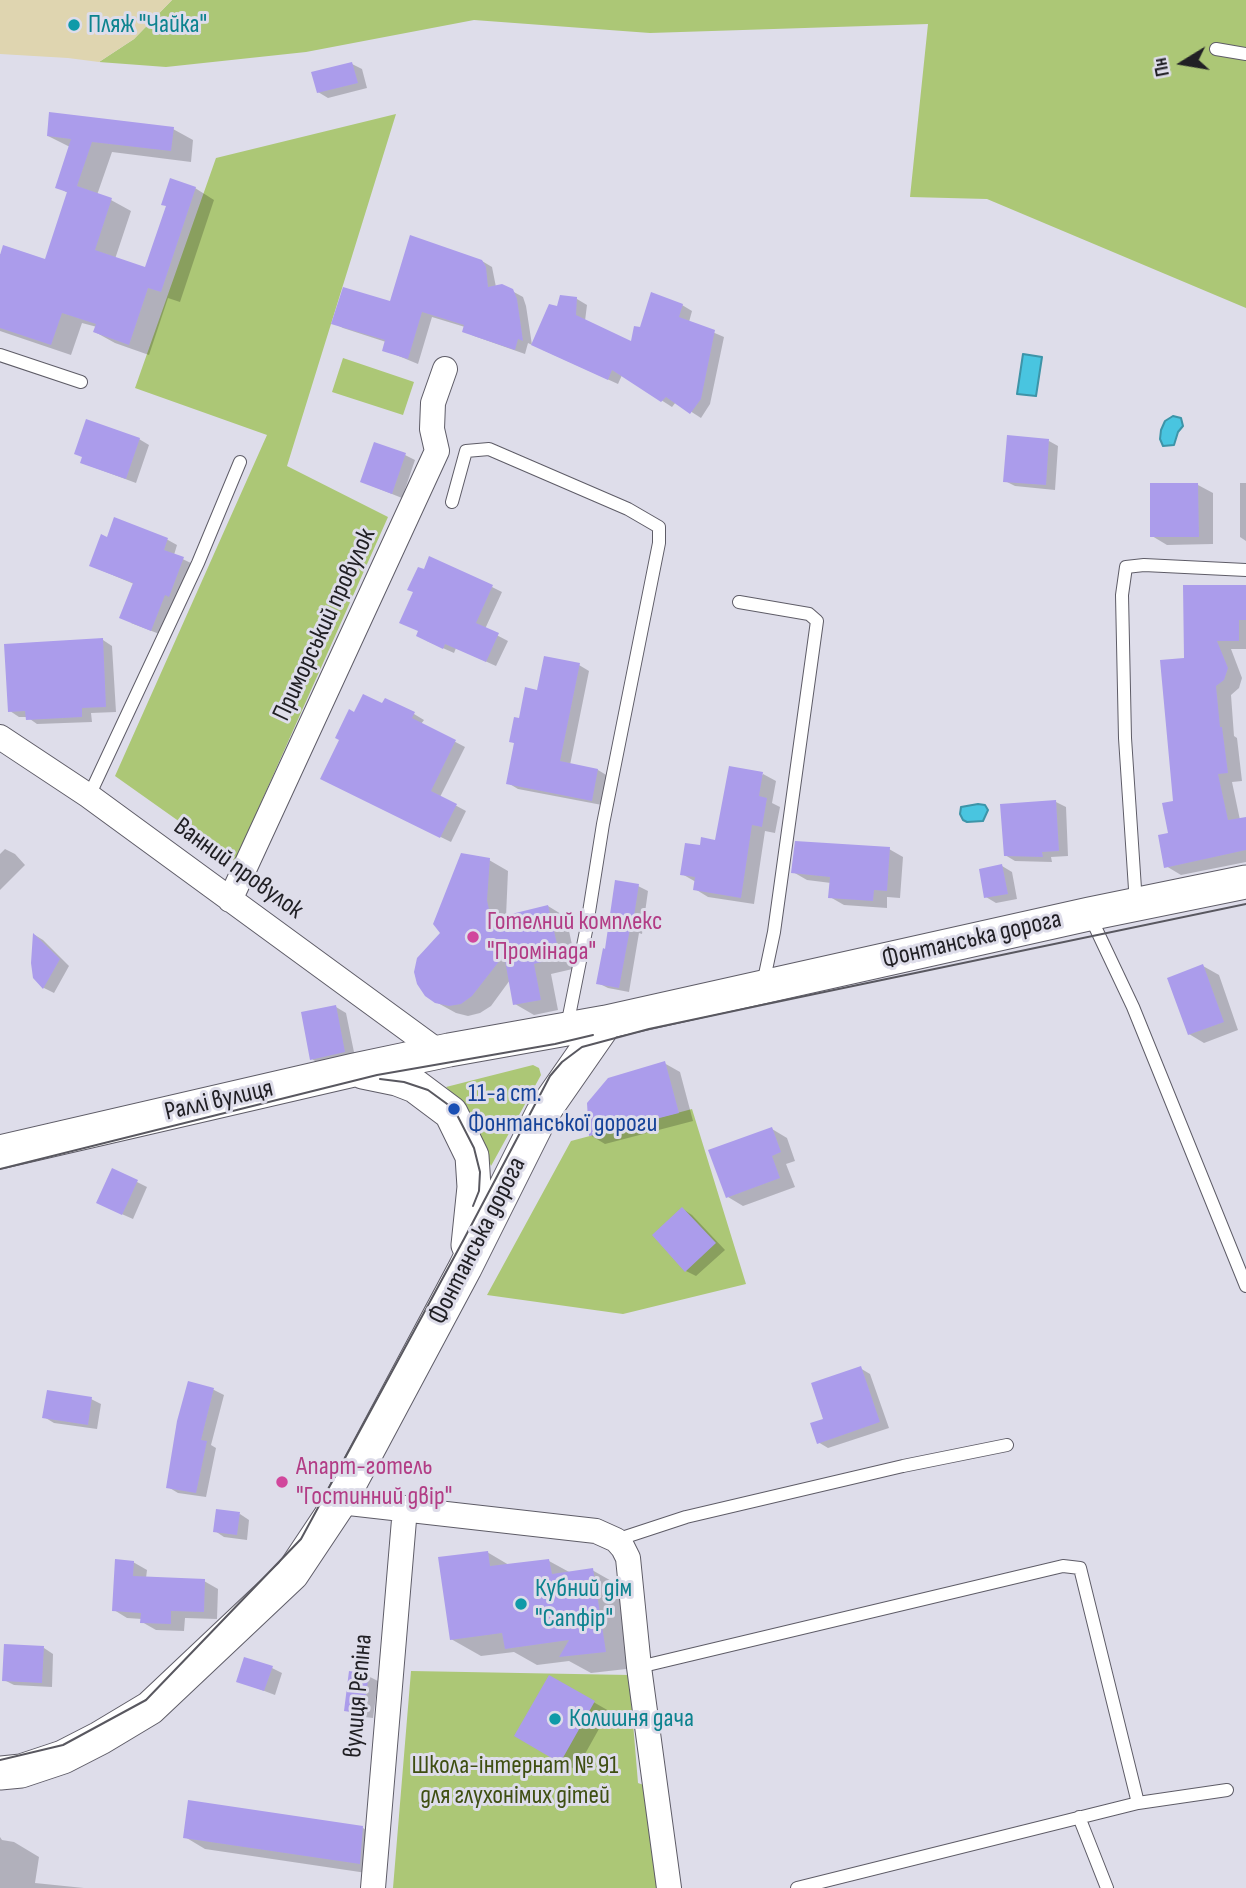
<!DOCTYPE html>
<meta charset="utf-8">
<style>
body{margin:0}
#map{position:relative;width:1246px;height:1888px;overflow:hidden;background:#deddea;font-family:"Sofia Sans Condensed",sans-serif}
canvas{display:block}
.north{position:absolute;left:1148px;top:28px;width:70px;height:70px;-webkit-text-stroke:5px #deddea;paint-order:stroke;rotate:259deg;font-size:19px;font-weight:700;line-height:28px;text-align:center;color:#212025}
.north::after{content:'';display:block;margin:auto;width:24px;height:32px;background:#212025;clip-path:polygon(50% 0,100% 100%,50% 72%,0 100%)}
</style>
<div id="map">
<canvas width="1246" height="1888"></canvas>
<div class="north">Пн</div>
</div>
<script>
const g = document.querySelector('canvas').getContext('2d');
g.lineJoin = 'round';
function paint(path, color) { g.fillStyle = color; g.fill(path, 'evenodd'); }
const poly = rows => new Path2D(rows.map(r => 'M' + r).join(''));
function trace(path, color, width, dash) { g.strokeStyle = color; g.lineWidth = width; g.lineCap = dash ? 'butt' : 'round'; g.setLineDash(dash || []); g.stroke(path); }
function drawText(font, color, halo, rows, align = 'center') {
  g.font = font + ' "Sofia Sans Condensed",sans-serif'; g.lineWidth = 6; g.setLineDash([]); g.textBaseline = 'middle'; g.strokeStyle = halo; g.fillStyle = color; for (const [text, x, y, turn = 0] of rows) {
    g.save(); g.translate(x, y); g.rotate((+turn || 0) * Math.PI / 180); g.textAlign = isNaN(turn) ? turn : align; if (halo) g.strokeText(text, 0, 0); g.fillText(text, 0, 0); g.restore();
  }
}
const green = poly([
 [172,0,1246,0,1246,308,987,199,910,197,928,24,650,33,474,20,306,52,166,67,99,62,134,39],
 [396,114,287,466,388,517,235,861,115,776,267,435,135,388,216,158],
 [343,358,414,382,403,415,332,392],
 [533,1065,539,1068,541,1075,491,1166,473,1120,462,1103,446,1087],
 [692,1109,746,1284,623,1314,487,1295,571,1141],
 [411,1671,629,1675,638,1783,652,1788,660,1888,393,1888]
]);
const sand = poly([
 [0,0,172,0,134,39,99,62,68,58,0,54]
]);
const water = poly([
 [1023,354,1042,357,1036,396,1017,394,1023,354],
 [1173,416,1181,418,1183,426,1178,432,1174,445,1163,446,1160,439,1161,430,1165,421,1173,416],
 [978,804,985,805,988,810,983,821,967,822,963,820,960,814,961,807,978,804]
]);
const shadow = poly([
 [352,64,362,69,367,88,328,98,318,92],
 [173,129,193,140,191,162,112,152,97,195,111,200,131,211,115,259,147,269,195,188,214,200,180,302,168,298,149,355,115,343,95,332,97,327,82,323,71,355,0,331,0,254,46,261,68,193,57,187,70,147,48,136],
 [482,261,492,267,496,287,512,291,523,297,526,306,532,345,528,343,525,354,474,336,464,331,465,327,432,317,418,364,384,350,386,342,343,328,333,323,391,304],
 [577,299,587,305,585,321,633,343,641,329,682,305,692,311,689,322,724,337,710,404,701,418,676,402,672,407,622,375,618,384,543,350,558,308],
 [139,439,149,445,136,483,82,463],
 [1049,441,1058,446,1055,490,1015,486,1005,481],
 [405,455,415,460,402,498,362,482],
 [1240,483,1246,483,1246,541,1240,537],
 [1198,485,1213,493,1213,544,1167,545,1152,536],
 [115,520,168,540,177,545,174,555,193,564,162,635,131,623,134,584,91,566,108,539],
 [1246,586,1246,649,1231,649,1242,678,1239,688,1231,695,1234,736,1237,738,1242,781,1232,782,1240,820,1246,818,1246,862,1181,875,1166,866,1175,802,1186,659],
 [492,587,502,592,485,629,508,641,496,666,456,648,454,653,427,641],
 [103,640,112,646,116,712,91,713,92,722,37,724,27,717,19,717,10,711],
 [579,665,589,671,570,765,598,770,608,776,602,805,518,789,508,783,516,744,511,741,520,720,539,692],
 [383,705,414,714,424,720,421,724,465,747,440,797,466,811,451,842,332,784,355,714],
 [763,774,776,781,772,803,780,807,775,833,765,831,754,904,708,897,695,889,696,882,682,874,701,847,717,842],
 [1056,802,1066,807,1068,856,1051,857,1052,862,1015,861,1005,855],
 [5,849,15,854,25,865,0,890,0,854],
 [889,849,903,857,900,898,887,897,887,908,844,905,830,897,831,883,807,880,793,872],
 [489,860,508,871,506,917,548,906,566,917,577,968,551,974,558,1010,534,1015,515,1004,510,980,491,1006,480,1013,468,1016,456,1013,436,1002,442,933],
 [1002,866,1012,872,1017,899,996,903,986,897],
 [638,886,648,891,642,934,639,933,629,992,608,988,598,983,607,951],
 [35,935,43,940,69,966,54,993,44,988,34,977],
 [1203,966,1219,975,1238,1030,1204,1043,1189,1034],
 [336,1007,346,1013,355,1057,321,1065,312,1059],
 [664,1063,680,1072,693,1121,605,1144,590,1135],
 [772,1129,787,1138,795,1161,786,1164,795,1187,743,1206,728,1197],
 [113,1170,147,1187,133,1219,108,1208],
 [683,1209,692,1215,725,1250,696,1276,686,1271],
 [860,1368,870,1374,889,1428,828,1448,818,1442,825,1420],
 [189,1383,214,1390,224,1395,211,1445,216,1448,206,1497,178,1493,168,1487],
 [91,1399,101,1404,97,1429,54,1423,44,1417],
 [240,1514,249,1520,247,1540,224,1537,215,1531],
 [487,1552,509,1565,549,1561,571,1573,592,1570,622,1587,635,1668,591,1673,569,1661,537,1665,514,1652,481,1656,451,1639],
 [133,1562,147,1570,146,1578,204,1581,218,1589,217,1619,185,1618,184,1631,156,1630,142,1622,142,1619,127,1618,114,1610],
 [44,1648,53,1654,52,1687,14,1685,4,1680],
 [272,1668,282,1673,275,1695,238,1681],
 [368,1676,378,1681,373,1718,356,1716,346,1710],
 [550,1677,609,1711,576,1770,517,1736],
 [363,1828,383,1840,380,1875,205,1849,185,1837],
 [0,1837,2,1840,14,1842,39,1857,35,1883,84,1888,0,1888]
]);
const building = poly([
 [352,62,358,83,317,93,311,72],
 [49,112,174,127,171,151,92,142,77,186,112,198,95,250,145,267,166,206,161,205,170,178,196,187,161,292,148,288,129,345,93,332,96,324,62,313,51,345,0,328,0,255,3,245,45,259,67,192,55,188,71,139,47,136],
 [410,235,482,260,486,267,488,287,502,284,513,289,517,299,523,341,518,339,515,350,462,332,464,325,422,312,408,359,382,351,385,340,331,324,343,287,390,301],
 [651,292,683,304,679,317,715,330,701,399,690,414,666,397,661,402,612,370,608,380,531,345,549,304,557,306,560,295,577,297,576,315,631,341,634,326,640,327],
 [86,419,140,438,126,479,80,463,82,457,74,454],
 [1007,435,1049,439,1046,485,1003,482],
 [374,442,406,453,392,494,360,482],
 [1150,483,1198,483,1199,537,1150,537],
 [114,517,168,538,164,550,184,557,169,597,165,595,151,631,119,618,133,583,89,566,101,534,107,537],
 [429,556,493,585,476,623,499,633,486,662,445,644,443,649,416,636,418,631,399,623,413,592,407,590,418,567,424,569],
 [1183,585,1246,585,1246,620,1239,620,1239,641,1217,641,1228,668,1224,680,1216,686,1220,727,1222,727,1228,773,1218,774,1228,820,1246,817,1246,850,1164,868,1158,835,1168,833,1162,803,1173,801,1160,660,1184,658],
 [103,638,106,707,82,708,82,717,26,720,25,711,8,712,4,644],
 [544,656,580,663,560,761,598,769,592,801,506,784,514,743,509,742,514,717,519,718,525,687,537,690],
 [363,694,382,703,385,698,415,712,412,718,456,740,431,791,457,804,440,838,320,779,339,740,335,738,349,709,354,712],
 [729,766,763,772,759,796,767,798,762,827,752,825,741,898,693,890,695,877,680,875,685,843,700,845,701,837,715,840],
 [1056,800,1059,851,1042,852,1043,857,1004,856,1000,804],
 [795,841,890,847,887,891,874,890,873,901,828,898,830,877,791,873],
 [461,853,490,858,487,900,491,919,548,905,560,957,534,964,541,1000,513,1005,504,955,472,996,461,1004,449,1006,435,1003,425,996,417,984,414,972,417,958,440,933,433,924],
 [1002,864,1008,894,984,898,979,869],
 [615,880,639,884,632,929,630,929,619,988,596,984,603,948,605,949],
 [33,933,60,959,43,989,33,978,31,963],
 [1203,964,1224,1022,1188,1035,1167,978],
 [336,1005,345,1052,310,1060,301,1012],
 [665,1061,679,1113,589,1136,587,1103,608,1078],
 [772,1127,781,1152,772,1156,780,1178,726,1198,708,1150],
 [112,1168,138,1180,122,1215,96,1203],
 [682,1207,716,1243,685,1272,652,1235],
 [861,1366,880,1422,817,1444,810,1423,823,1419,811,1383],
 [188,1381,214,1388,201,1440,207,1441,196,1493,166,1488,177,1421],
 [47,1390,92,1397,88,1425,42,1418],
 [216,1509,240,1512,237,1535,213,1532],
 [488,1551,490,1566,549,1559,552,1574,593,1568,606,1652,559,1657,569,1640,505,1649,502,1633,450,1640,438,1557],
 [115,1559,134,1561,133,1576,205,1579,204,1612,171,1611,171,1624,140,1623,141,1613,112,1611],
 [4,1644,44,1646,42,1683,2,1681],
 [244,1657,273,1666,264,1691,236,1682],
 [349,1671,369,1674,363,1714,344,1711],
 [549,1675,595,1701,560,1763,514,1736],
 [188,1800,363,1826,360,1864,183,1838]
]);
const service = poly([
 [1216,49,1246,54],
 [0,355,81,382],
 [452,502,466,451,489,449,628,509,659,527,659,543,603,824,586,931,567,1026],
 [739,602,809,614,817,621,774,932,763,984],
 [89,796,198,563,240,462],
 [1136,904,1125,738,1122,595,1126,567,1144,565,1246,570],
 [1089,914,1133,1007,1246,1286],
 [616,1540,686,1517,903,1466,1007,1445],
 [639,1667,1063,1566,1080,1568,1138,1803],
 [1079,1817,1107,1888],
 [797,1888,1138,1803,1227,1790]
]);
const minor = poly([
 [0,737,89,796,439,1052],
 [230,900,437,451,432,429,433,403,445,369],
 [340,1502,596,1531,616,1540,623,1548,628,1558,639,1667,669,1888],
 [373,1888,405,1508]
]);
const secondary = poly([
 [363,1072,397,1079,415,1086,451,1113,472,1156,474,1187,468,1245],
 [0,1152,354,1070,449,1050,606,1022,1089,914,1246,882],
 [0,1773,21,1771,63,1757,100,1738,150,1708,292,1574,340,1502,465,1268,542,1114,606,1022]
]);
const tram = poly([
 [380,1079,404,1082,428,1090,454,1109,474,1148,480,1172,479,1191,473,1206],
 [0,1169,377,1075,555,1044,593,1035],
 [0,1760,63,1745,146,1700,301,1539,464,1239,550,1076,562,1062,582,1047,649,1029,762,1005,1246,904]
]);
const markers = [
 [74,25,7,"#0f9aa8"],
 [473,937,7,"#d1479c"],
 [454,1109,7,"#1a4fb4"],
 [282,1482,7,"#d1479c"],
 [521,1604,7,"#0f9aa8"],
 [555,1719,7,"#0f9aa8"]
];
const cultureNames = [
 ["Пляж \"Чайка\"",88,25],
 ["Кубний дім",535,1589],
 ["\"Сапфір\"",535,1619],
 ["Колишня дача",569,1719]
];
const streetNames = [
 ["Приморський провулок",325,625,-65],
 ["Ванний провулок",238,869,36],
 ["Фонтанська дорога",972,940,-13],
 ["Раллі вулиця",219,1101,-13],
 ["Фонтанська дорога",478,1241,-63],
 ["вулиця Рєпіна",359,1696,-85]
];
const hotelNames = [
 ["Готелний комплекс",487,922],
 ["\"Промінада\"",487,952],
 ["Апарт-готель",296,1467],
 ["\"Гостинний двір\"",296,1497]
];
const transitNames = [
 ["11-а ст.",468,1094],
 ["Фонтанської дороги",468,1124]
];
const parkNames = [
 ["Школа-інтернат № 91",515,1766],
 ["для глухонімих дітей",515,1796]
];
paint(green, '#acc776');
paint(sand, '#dfd5b0');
paint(water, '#49c5e0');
trace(water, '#3d94a8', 2);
paint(shadow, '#0003');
paint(building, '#ab9ceb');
trace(service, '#5e5c67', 14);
trace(minor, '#5e5c67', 26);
trace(secondary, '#5e5c67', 35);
trace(service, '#fff', 12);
trace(minor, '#fff', 24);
trace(secondary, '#fff', 33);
trace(tram, '#595860', 2);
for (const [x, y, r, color] of markers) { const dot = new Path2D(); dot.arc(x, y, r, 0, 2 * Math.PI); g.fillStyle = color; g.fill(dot); trace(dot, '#deddea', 2.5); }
drawText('26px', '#0d838f', '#deddea', cultureNames, 'left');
drawText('26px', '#212025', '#deddea', streetNames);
drawText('26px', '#b23c85', '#deddea', hotelNames, 'left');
drawText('26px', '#164399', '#deddea', transitNames, 'left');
drawText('26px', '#3e4e11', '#deddea', parkNames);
</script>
